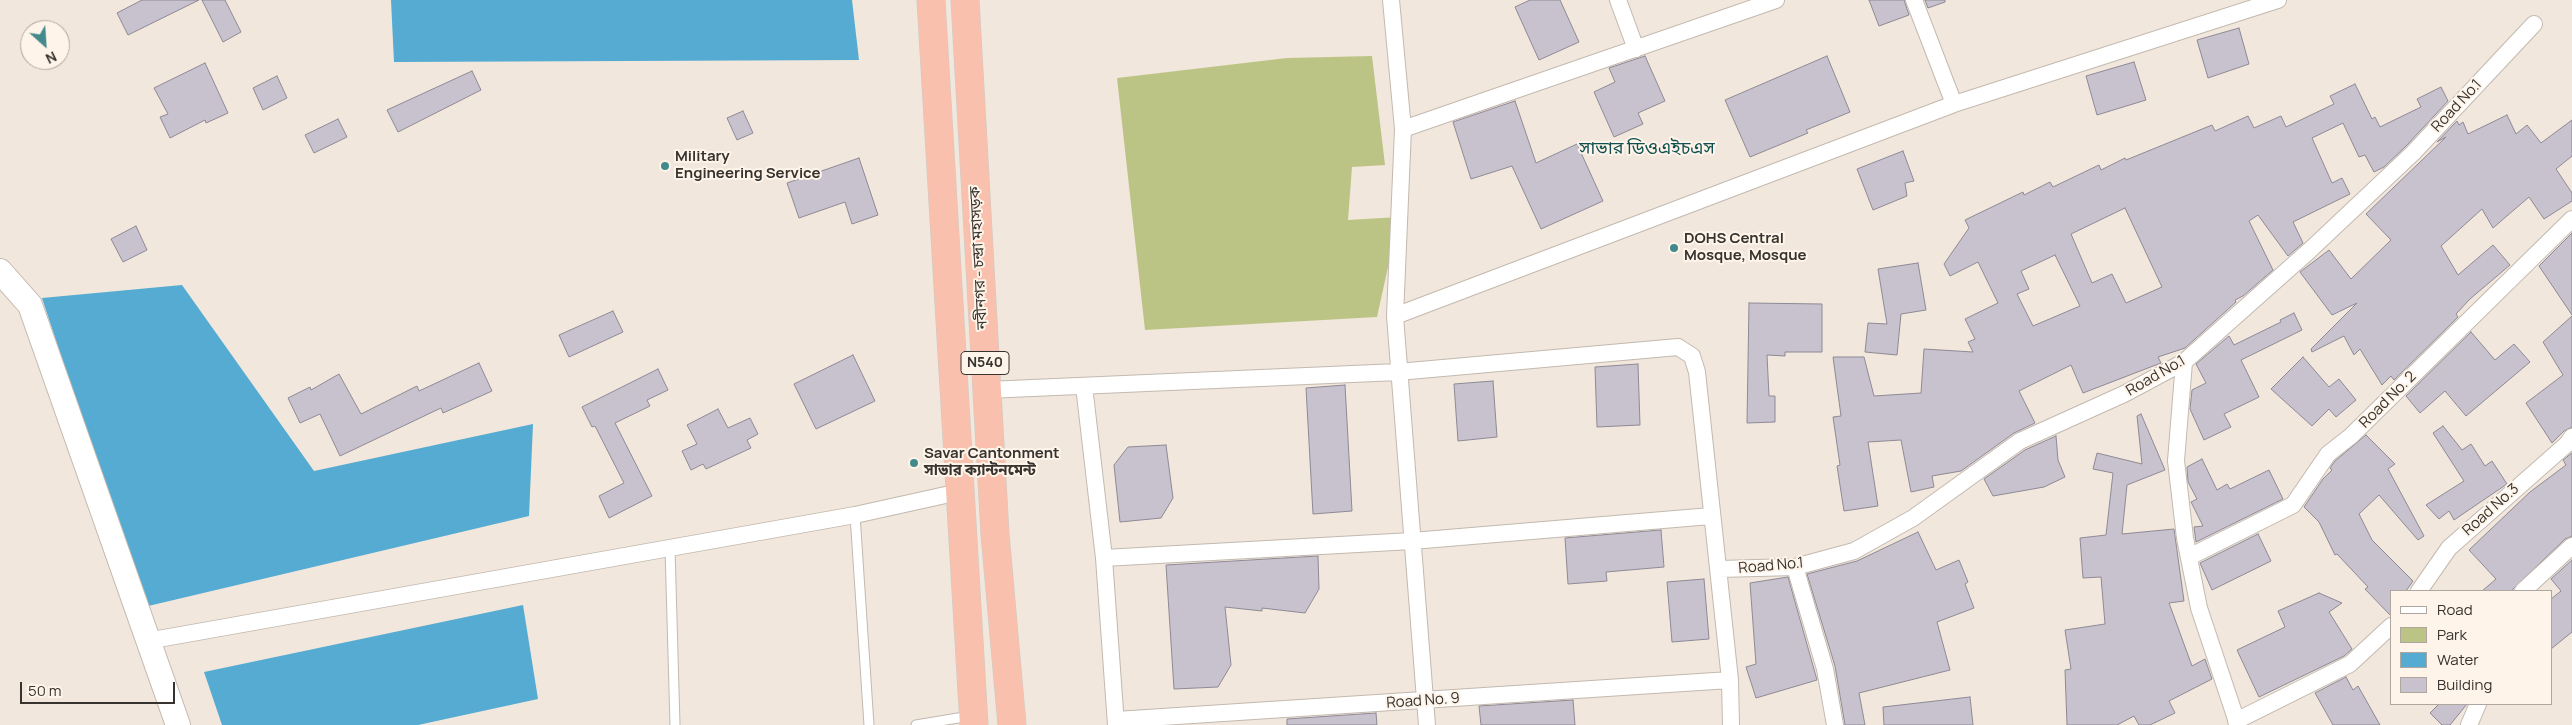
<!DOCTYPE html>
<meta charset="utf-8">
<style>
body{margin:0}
#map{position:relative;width:2572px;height:725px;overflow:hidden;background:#f1e7dc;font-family:Manrope,sans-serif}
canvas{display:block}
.legend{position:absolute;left:2390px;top:590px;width:162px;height:115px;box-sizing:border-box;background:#fef4e9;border:1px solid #aea79f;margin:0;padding:6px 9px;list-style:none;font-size:15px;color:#37332f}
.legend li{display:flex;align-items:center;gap:10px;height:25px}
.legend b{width:25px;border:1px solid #aea79f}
.north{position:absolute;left:20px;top:20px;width:50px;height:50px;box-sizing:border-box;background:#fef4e9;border:1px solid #aea79f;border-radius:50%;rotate:154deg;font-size:14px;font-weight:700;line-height:20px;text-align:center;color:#37332f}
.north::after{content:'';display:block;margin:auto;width:18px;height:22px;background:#428a8b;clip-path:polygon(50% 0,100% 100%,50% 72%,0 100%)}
.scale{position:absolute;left:20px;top:682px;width:155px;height:22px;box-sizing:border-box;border:2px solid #37332f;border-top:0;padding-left:6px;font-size:15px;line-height:18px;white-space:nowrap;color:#37332f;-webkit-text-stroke:4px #fef4e9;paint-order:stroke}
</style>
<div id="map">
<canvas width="2572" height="725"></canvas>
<ul class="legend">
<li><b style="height:6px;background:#fff"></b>Road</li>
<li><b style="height:14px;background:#bcc485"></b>Park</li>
<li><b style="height:14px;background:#55abd2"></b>Water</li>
<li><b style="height:14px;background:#c7c2ce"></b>Building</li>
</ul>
<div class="north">N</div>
<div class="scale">50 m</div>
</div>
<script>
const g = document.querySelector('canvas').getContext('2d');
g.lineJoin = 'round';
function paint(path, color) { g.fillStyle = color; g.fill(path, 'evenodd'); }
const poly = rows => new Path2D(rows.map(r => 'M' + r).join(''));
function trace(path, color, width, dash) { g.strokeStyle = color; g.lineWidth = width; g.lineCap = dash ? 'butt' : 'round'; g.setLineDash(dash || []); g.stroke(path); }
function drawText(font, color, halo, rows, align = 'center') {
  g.font = font + ' Manrope,"Noto Sans Bengali",sans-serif'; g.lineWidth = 4; g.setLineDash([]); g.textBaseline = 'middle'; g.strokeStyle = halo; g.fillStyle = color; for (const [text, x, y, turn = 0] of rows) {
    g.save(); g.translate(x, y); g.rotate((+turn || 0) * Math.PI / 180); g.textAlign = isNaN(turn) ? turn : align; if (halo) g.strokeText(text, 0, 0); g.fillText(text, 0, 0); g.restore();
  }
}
const green = poly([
 [1372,56,1385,165,1352,167,1348,220,1399,217,1377,317,1145,330,1117,78,1287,58]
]);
const water = poly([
 [391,0,852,0,859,60,394,62],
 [182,285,314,471,533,424,529,516,144,607,42,298],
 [523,605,538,699,418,725,222,725,204,672]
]);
const building = poly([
 [142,0,199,0,128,35,117,13,142,0],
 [202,0,225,0,241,32,223,42,202,0],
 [1530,0,1560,0,1579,42,1539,60,1515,7,1530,0],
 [1869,0,1904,0,1909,15,1879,26,1869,0],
 [1925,0,1945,0,1945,2,1928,8,1925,0],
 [2239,28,2249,64,2208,78,2197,40,2239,28],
 [1645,56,1665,101,1638,113,1643,124,1614,137,1594,92,1615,82,1609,68,1645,56],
 [1827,56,1850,112,1806,130,1808,133,1750,157,1725,100,1827,56],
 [2134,62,2146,100,2097,115,2086,76,2134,62],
 [205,63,228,113,206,123,205,120,170,138,160,117,168,114,154,88,205,63],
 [472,71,481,90,398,132,387,110,472,71],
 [277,76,287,98,263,110,253,88,277,76],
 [2355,84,2372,119,2375,117,2380,127,2421,107,2417,99,2441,87,2448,101,2406,146,2384,167,2374,172,2365,155,2359,157,2343,123,2312,138,2332,183,2342,178,2350,194,2293,222,2303,243,2288,256,2258,215,2249,221,2273,270,2243,296,2235,300,2236,302,2185,348,2158,357,2161,363,2083,393,2071,365,2019,391,2035,423,2014,433,1961,471,1932,476,1934,487,1911,492,1901,440,1868,442,1878,506,1844,511,1837,466,1840,465,1833,417,1841,416,1833,357,1864,357,1874,396,1921,393,1924,349,1973,352,1968,342,1975,339,1965,319,1998,303,1978,262,1950,276,1944,264,1969,228,1965,220,2023,192,2024,195,2050,182,2053,187,2099,165,2101,170,2125,158,2126,160,2212,125,2215,131,2248,116,2254,128,2281,116,2286,127,2334,104,2330,96,2355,84],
 [2125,208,2162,287,2126,303,2112,274,2092,283,2071,234,2125,208],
 [2055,255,2080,306,2033,326,2017,294,2029,289,2021,271,2055,255],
 [1515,101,1536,163,1577,144,1603,201,1541,229,1512,166,1471,179,1453,122,1515,101],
 [743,111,753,133,737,140,727,118,743,111],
 [2507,115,2516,134,2527,125,2541,143,2572,120,2572,156,2556,169,2572,193,2572,201,2544,219,2529,197,2493,228,2482,209,2441,246,2458,275,2493,245,2510,265,2470,299,2456,314,2458,317,2394,380,2391,376,2382,385,2360,349,2354,355,2344,336,2312,352,2311,349,2357,303,2332,315,2300,272,2329,250,2351,279,2391,240,2366,214,2446,137,2437,142,2457,121,2459,125,2463,122,2468,134,2507,115],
 [338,119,347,137,314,153,305,135,338,119],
 [1903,151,1914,181,1905,183,1907,196,1873,210,1857,169,1903,151],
 [859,158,878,215,852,224,845,202,799,218,787,183,859,158],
 [136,226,147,250,123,262,111,239,136,226],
 [2572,233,2572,315,2539,266,2572,233],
 [1918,263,1926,310,1901,314,1897,355,1865,352,1868,323,1887,324,1878,269,1918,263],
 [1749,303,1822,304,1822,352,1785,352,1785,356,1767,355,1769,396,1775,396,1775,422,1747,423,1749,303],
 [613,311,623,332,569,357,559,335,613,311],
 [2294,313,2302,330,2241,360,2259,397,2224,414,2231,427,2204,440,2190,409,2192,390,2206,383,2196,364,2229,336,2234,345,2281,322,2280,320,2294,313],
 [2572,316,2572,427,2564,431,2552,443,2526,403,2563,375,2543,342,2572,316],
 [2471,332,2495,360,2514,344,2530,362,2466,416,2445,391,2420,413,2406,396,2471,332],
 [853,355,875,401,816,429,794,384,853,355],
 [2303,357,2329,387,2339,379,2356,400,2336,417,2329,409,2312,426,2271,389,2303,357],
 [479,363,492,391,443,413,441,408,340,456,320,414,300,423,288,398,310,387,311,390,339,374,361,414,417,386,419,391,479,363],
 [1638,364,1640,425,1597,427,1595,367,1638,364],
 [658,369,668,390,647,400,650,406,615,423,652,496,609,518,599,496,624,483,595,426,592,427,582,407,658,369],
 [1493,381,1497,437,1458,441,1454,384,1493,381],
 [1345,385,1352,511,1313,514,1306,388,1345,385],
 [718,409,728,428,750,418,758,434,747,440,751,448,706,469,703,464,691,470,682,451,697,444,687,425,718,409],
 [2141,414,2165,470,2127,485,2122,534,2174,529,2184,601,2169,603,2192,666,2205,659,2212,679,2169,701,2175,713,2150,725,2139,725,2134,716,2117,725,2067,725,2065,670,2071,669,2065,630,2105,624,2101,577,2083,578,2080,538,2106,535,2113,473,2093,469,2097,453,2142,464,2137,416,2141,414],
 [2443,426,2462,450,2471,444,2485,466,2492,461,2507,484,2454,520,2449,511,2439,519,2426,505,2464,481,2433,433,2443,426],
 [2366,435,2395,464,2388,469,2424,536,2418,540,2379,495,2359,514,2372,540,2413,581,2406,591,2391,591,2391,616,2365,589,2368,587,2337,554,2335,555,2319,522,2304,507,2323,479,2332,470,2330,468,2335,461,2366,435],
 [2056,436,2058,460,2065,477,2044,487,1993,496,1984,479,2025,450,2056,436],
 [1166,445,1173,498,1161,518,1120,522,1114,465,1128,447,1166,445],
 [2572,453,2572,536,2565,539,2511,591,2482,591,2496,579,2469,550,2530,492,2566,465,2563,460,2572,453],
 [2202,459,2217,490,2227,484,2230,489,2269,470,2283,499,2196,542,2194,527,2203,526,2191,502,2197,499,2188,482,2187,467,2202,459],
 [1661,530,1664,567,1606,572,1607,581,1568,584,1565,538,1661,530],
 [1918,532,1936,570,1959,560,1968,582,1965,584,1974,608,1937,622,1950,670,1859,693,1865,725,1845,725,1835,666,1807,574,1857,561,1918,532],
 [2258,534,2271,561,2212,590,2200,563,2258,534],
 [1318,556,1319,589,1305,613,1262,608,1262,611,1225,607,1231,665,1218,687,1174,689,1166,565,1318,556],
 [2572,560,2572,632,2551,649,2551,599,2561,591,2551,579,2572,560],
 [1788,577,1817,680,1756,698,1746,667,1756,664,1750,583,1788,577],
 [1704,579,1709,639,1672,642,1667,582,1704,579],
 [2319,593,2342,603,2329,612,2352,649,2344,656,2259,697,2237,650,2285,627,2278,611,2319,593],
 [2346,677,2353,690,2358,686,2380,725,2333,725,2315,693,2346,677],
 [1970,697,1973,725,1884,725,1883,707,1970,697],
 [1573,700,1575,725,1481,725,1479,706,1573,700],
 [2439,704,2467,704,2450,725,2442,725,2430,713,2439,704],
 [1376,713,1377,725,1287,725,1287,719,1376,713]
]);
const lane = poly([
 [855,515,869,725],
 [670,548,675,725],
 [916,725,970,716]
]);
const street = poly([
 [1391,0,1403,129,1395,316,1427,725],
 [1618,0,1636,49],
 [1914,0,1954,104],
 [1403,129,1776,0],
 [1395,316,1954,104,2278,0],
 [2184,362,2176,461,2185,538,2199,608,2238,725],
 [1084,386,1104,558,1116,725],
 [987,390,1398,372,1678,347,1692,356,1697,372,1730,680,1731,725],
 [2189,557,2293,505,2328,454,2351,436,2572,219],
 [1104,558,1412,541,1711,516],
 [1795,567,1825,669,1835,725],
 [1719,569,1795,567,1854,551,1913,518,2020,441,2124,394,2184,362,2310,250,2413,153,2534,24],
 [2419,591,2449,548,2567,444,2572,437],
 [2523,591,2572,546],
 [147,641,855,515,959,492],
 [1116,720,1730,680],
 [2236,721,2350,664,2391,626],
 [2469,725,2478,704]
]);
const secondary = poly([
 [0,271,30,305,178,725]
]);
const highway = poly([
 [931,0,974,725],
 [965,0,995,534,1012,725]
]);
const markers = [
 [665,166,5,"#428a8b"],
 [1674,248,5,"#428a8b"],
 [914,463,5,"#428a8b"]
];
const shields = [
 [985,363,48]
];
const shieldNames = [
 ["N540",985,363]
];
const streetNames = [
 ["Road No.1",2457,106,-47],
 ["নবীনগর - চন্দ্রা মহাসড়ক",979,258,-93],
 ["Road No.1",2156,376,-30],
 ["Road No. 2",2388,400,-45],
 ["Road No.3",2491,510,-42],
 ["Road No.1",1771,566,-5],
 ["Road No. 9",1423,701,-4]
];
const poiNames = [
 ["Military",675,157],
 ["Engineering Service",675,174],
 ["DOHS Central",1684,239],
 ["Mosque, Mosque",1684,256],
 ["Savar Cantonment",924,454],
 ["সাভার ক্যান্টনমেন্ট",924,471]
];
const quarterNames = [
 ["সাভার ডিওএইচএস",1647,149]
];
paint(green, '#bcc485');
paint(water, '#55abd2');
paint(building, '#c7c2ce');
trace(building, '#8e8995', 1);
trace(lane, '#c3b9af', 11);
trace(street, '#c3b9af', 18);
trace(secondary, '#c3b9af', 26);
trace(highway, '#cbcac9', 29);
trace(lane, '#fff', 9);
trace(street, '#fff', 16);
trace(secondary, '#fff', 24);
trace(highway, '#f9c1ad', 28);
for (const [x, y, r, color] of markers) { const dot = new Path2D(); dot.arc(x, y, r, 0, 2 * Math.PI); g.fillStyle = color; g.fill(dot); trace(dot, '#fef4e9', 2); }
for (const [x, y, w] of shields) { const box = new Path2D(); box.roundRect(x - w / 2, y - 11.5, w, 23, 4); g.fillStyle = '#fef4e9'; g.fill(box); trace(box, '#37332f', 1); }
drawText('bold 14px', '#37332f', null, shieldNames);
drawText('15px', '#37332f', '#fef4e9', streetNames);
drawText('bold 15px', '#37332f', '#fef4e9', poiNames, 'left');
drawText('18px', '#114f50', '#fef4e9', quarterNames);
</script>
